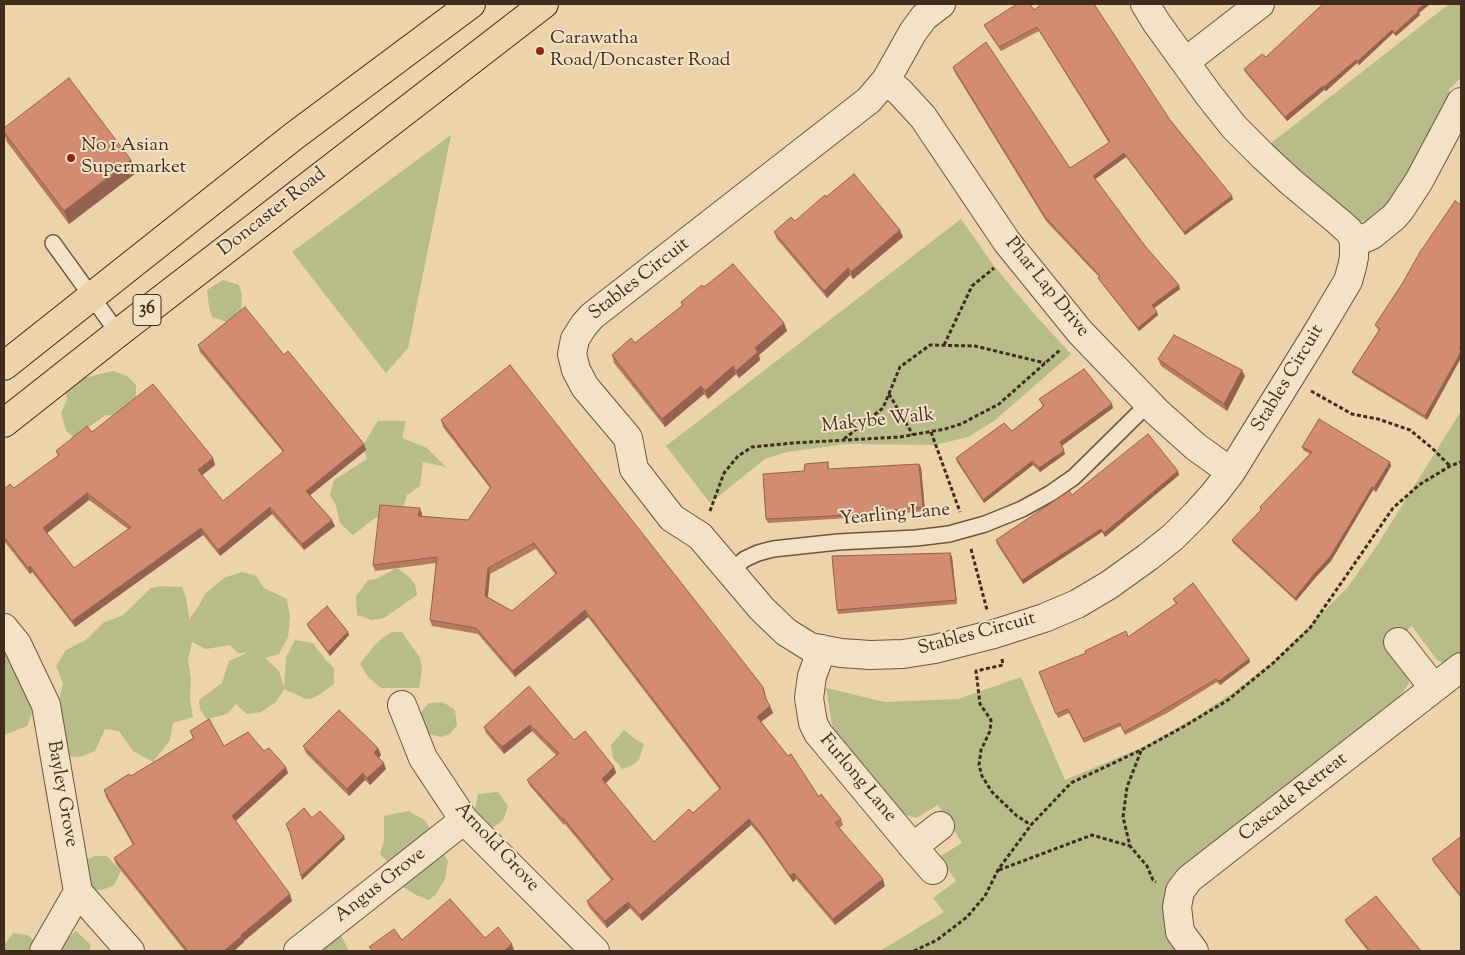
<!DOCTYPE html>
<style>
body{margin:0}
#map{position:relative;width:1465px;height:955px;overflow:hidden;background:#ecd3a9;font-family:"Sorts Mill Goudy",serif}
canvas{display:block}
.frame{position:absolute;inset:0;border:5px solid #412c1d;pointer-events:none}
</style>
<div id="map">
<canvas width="1465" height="955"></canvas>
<div class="frame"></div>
</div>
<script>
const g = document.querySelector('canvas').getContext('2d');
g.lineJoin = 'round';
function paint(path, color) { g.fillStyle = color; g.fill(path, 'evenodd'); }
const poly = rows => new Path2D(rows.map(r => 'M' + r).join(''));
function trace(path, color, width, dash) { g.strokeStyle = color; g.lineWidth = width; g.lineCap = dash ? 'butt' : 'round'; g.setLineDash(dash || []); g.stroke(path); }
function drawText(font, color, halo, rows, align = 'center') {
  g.font = font + ' "Sorts Mill Goudy",serif'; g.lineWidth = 4; g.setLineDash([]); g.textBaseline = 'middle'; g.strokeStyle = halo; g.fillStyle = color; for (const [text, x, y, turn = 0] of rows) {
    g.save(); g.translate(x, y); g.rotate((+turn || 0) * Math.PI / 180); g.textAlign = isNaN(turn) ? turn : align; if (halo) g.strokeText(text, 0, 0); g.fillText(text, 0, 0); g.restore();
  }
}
const green = poly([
 [1449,4,1461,4,1461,78,1449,89,1448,108,1401,192,1377,221,1358,221,1266,147],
 [451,135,408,348,386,373,292,252],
 [961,219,994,266,1036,316,1071,354,994,421,968,437,935,445,847,444,787,452,765,459,710,503,666,446],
 [223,280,239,285,242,296,241,310,230,323,212,317,209,307,207,290],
 [114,371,127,376,136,385,136,405,123,416,106,415,74,437,66,431,61,413,67,399,65,391,79,379],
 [1461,411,1461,659,1445,664,1437,660,1412,626,1386,647,1406,671,1409,683,1401,695,1180,871,1181,951,880,951,944,912,933,898,956,881,939,857,962,843,938,805,916,818,896,812,833,730,826,688,885,702,958,699,1021,677,1065,780,1143,747,1196,717,1234,692,1275,660,1348,587,1378,544],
 [378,421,406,421,402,438,427,448,446,467,423,462,420,486,407,495,404,505,375,518,353,535,340,523,336,506,330,495,334,480,367,459,363,445],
 [397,568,408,576,415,584,417,595,384,618,372,620,357,615,356,596,368,580,376,579],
 [241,572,255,575,264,588,287,599,290,617,288,637,279,654,265,658,279,671,284,687,286,657,295,640,313,643,325,659,334,668,334,684,319,695,313,698,306,699,284,689,276,702,261,712,247,714,236,704,227,714,207,719,200,710,199,700,222,683,229,661,247,653,238,653,230,645,206,649,192,642,188,660,191,679,190,699,193,717,173,723,170,740,153,762,133,751,119,731,105,729,95,751,80,757,62,756,56,715,63,683,56,666,66,650,86,640,103,623,123,615,151,588,161,586,182,587,186,598,190,623,190,618,198,607,205,594,224,578],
 [392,632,402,632,420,658,422,668,419,688,381,688,368,677,360,664,374,646,382,638],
 [4,636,37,702,27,726,4,735],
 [443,702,455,710,457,725,450,734,441,737,427,734,417,717,429,703],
 [624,730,635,739,644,744,639,760,631,766,622,769,613,758,611,745],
 [498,792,508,806,503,820,491,829,471,827,478,794],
 [408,811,425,820,448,861,445,879,436,894,429,900,416,895,397,883,391,865,380,854,384,841,384,816],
 [95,856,107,856,121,871,114,885,102,890,89,890,86,860],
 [76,931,91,945,89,951,54,951],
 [13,933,28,935,44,951,4,951,4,945],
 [342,937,349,951,303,951,321,939]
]);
const path = poly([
 [944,345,972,286,994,268],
 [1311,391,1352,414,1378,419,1410,430,1432,448,1450,466],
 [889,394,913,435],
 [931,432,960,512],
 [844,439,883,408,900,367,930,345,975,346,1045,363],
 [710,511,724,473,738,456,752,447,793,443,900,437,945,429,961,424,999,404,1061,349],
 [971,549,987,610],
 [1002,659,1003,665,976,671,980,704,991,720,990,731,981,750,979,765,982,776,992,792,1017,816,1031,825],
 [1141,751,1127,787,1123,817,1130,846,1147,866,1153,880,1156,882],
 [999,870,1092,835,1130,846],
 [914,951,937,940,967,917,985,896,998,870,1031,825,1071,783,1141,750,1183,727,1228,700,1272,664,1310,628,1393,508,1419,485,1450,466,1461,462]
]);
const lane = poly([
 [53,243,118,333],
 [730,571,745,559,758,553,773,549,838,542,916,538,949,534,985,524,1022,509,1051,493,1074,477,1148,404]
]);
const street = poly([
 [941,4,924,17,913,32,886,80,869,100,592,316,584,325,575,339,572,354,576,370,585,387,628,438,634,469,672,518,700,536,762,609,786,632,810,647,841,653,870,655,903,654,935,649,994,634,1044,618,1077,604,1109,585,1148,557,1173,537,1196,514,1214,494,1231,472,1314,338,1348,281,1352,267,1354,257,1354,240,1349,231,1339,222,1291,182,1263,156,1234,127,1208,94,1156,22,1145,4],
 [1185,62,1260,4],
 [886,80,900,92,923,117,1007,242,1080,332,1157,412,1196,447,1231,472],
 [1354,243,1372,235,1394,217,1400,210,1419,181,1461,102],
 [4,628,17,644,46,705,78,892,130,951],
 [1398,642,1434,688],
 [822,649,812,676,809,698,813,723,818,733,913,847,940,826],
 [402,705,423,758,464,820,595,951],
 [913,847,933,870],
 [44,951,78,892],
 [298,951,464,820],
 [1194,951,1180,932,1177,907,1180,891,1189,879,1461,667]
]);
const primary = poly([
 [4,366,294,136,471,4],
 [4,423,118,333,544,4]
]);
const wall = poly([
 [1323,4,1430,4,1419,13,1420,15,1396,36,1393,33,1359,65,1357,63,1326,91,1324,90,1287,121,1245,72,1244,69,1266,57],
 [1034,10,1170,120,1233,199,1185,235,1126,157,1095,179,1145,246,1180,289,1154,308,1158,315,1139,331,1100,281,1098,278,1099,277,1046,221,954,71,953,67,1070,168,1109,143,1039,31,1001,51,986,29,984,25],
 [4,128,131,160,136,173,69,224,7,142,4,134],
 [826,197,903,237,853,279,850,275,827,298,777,239,774,232,795,221],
 [1402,284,1427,420,1354,375,1352,372,1379,330,1377,328,1375,325],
 [704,287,784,323,787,331,759,355,760,360,739,378,736,374,708,399,704,394,665,427,614,363,612,355,635,343,682,306,681,302],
 [198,345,284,355,364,444,366,450,310,495,335,526,304,550,272,514,220,556,203,535,75,627,32,572,30,574,4,541,4,489,14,488,58,456,56,451,92,432,213,458,215,465,202,475,223,501,283,452,200,352],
 [89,500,128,529,74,568,47,533],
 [1158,359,1245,376,1227,411,1161,366],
 [1039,399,1113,408,1062,446,1065,454,1040,472,1033,465,984,503,957,462,956,458,1012,431,1043,406],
 [441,420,763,687,767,701,770,706,773,713,761,722,819,797,841,819,843,825,839,828,885,886,835,925,796,879,793,882,762,838,751,825,642,921,630,908,607,928,589,907,587,901,611,880,565,824,564,825,530,786,527,780,556,755,532,731,504,754,486,733,484,727,529,686,574,740,614,767,616,773,605,783,654,842,693,813,720,790,588,617,515,677,478,634,432,626,430,620,436,563,375,571,373,565,422,514,422,516,468,520,490,488,443,427],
 [536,549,556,575,512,611,488,597,490,574],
 [1302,447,1390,462,1391,466,1376,492,1373,490,1331,561,1316,577,1296,601,1233,543,1232,540,1261,511,1260,507,1310,454,1303,450],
 [828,462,829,469,921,467,925,511,833,519,768,523,766,519,804,471],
 [1179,475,1105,537,1102,532,1023,584,997,544,996,540,1072,495],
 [950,553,952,557,957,604,838,614,837,610],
 [1173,599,1249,659,1250,662,1220,685,1217,682,1167,713,1125,735,1121,726,1084,743,1069,713,1058,718,1039,672,1128,637,1176,604],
 [307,624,349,635,330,656,308,627],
 [190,731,224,746,264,751,288,773,236,821,292,901,244,941,244,942,234,951,185,951,116,864,114,858,133,845,106,797,104,790,131,776,193,738],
 [303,746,378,748,381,755,379,758,386,769,370,785,365,780,349,796,306,753],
 [1461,841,1461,898,1434,863,1432,859],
 [1345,920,1421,951,1368,951,1346,923]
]);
const shadedWall = poly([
 [1425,4,1430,4,1419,13,1420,15,1396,36,1395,33],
 [1392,30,1393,33,1359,65,1358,61],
 [1356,60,1357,63,1326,91,1324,87],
 [1323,86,1324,90,1287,121,1285,117],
 [1124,153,1126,157,1094,180,1093,176],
 [131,160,136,173,69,224,64,211],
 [1232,196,1233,199,1185,235,1184,232],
 [900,230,903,237,853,279,851,272],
 [848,268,850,275,827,298,824,291],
 [1179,285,1180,289,1153,309,1152,305],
 [1157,312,1158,315,1139,331,1138,328],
 [784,323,787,331,759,355,760,360,739,378,736,371,755,348],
 [1461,352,1461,358,1427,420,1425,416],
 [733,366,736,374,708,399,705,391],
 [1242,370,1245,376,1227,411,1224,404],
 [701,386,704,394,665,427,662,419],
 [1112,404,1113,408,1061,446,1060,442],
 [364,444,366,450,308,497,306,491],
 [1064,451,1065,454,1040,472,1039,468],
 [213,458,215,465,200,477,198,470],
 [1032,461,1033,465,984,503,983,500],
 [1390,462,1391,466,1376,492,1374,488],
 [919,464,921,467,925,511,923,507],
 [1178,471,1179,475,1105,537,1104,533],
 [1372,487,1373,490,1331,561,1316,577,1296,601,1295,598],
 [87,493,89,500,46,534,43,528],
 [270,507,272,514,220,556,218,550],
 [420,508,422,514,421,522,418,516],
 [332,520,335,526,304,550,302,544],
 [201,528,203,535,75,627,72,621],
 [1101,529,1102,532,1023,584,1022,580],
 [950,553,952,557,957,604,956,600],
 [30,566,32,572,30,574,28,568],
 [488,568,490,574,487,602,485,596],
 [585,610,588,617,515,677,513,671],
 [348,632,349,635,330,656,328,652],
 [1249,659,1250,662,1220,685,1219,681],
 [770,706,773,713,759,723,757,717],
 [530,725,532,731,504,754,502,747],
 [378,748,381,755,377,760,374,753],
 [384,763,386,769,370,785,367,778],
 [286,767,288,773,234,822,232,816],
 [614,767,616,773,604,785,602,779],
 [363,773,365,780,349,796,347,789],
 [749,819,751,825,642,921,640,915],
 [344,836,345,839,302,880,301,876],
 [794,873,796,879,793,882,790,876],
 [883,879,885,886,835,925,833,919],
 [290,894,292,901,244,941,244,942,234,951,224,951,241,935],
 [628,902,630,908,607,928,605,921],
 [512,944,514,950,513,951,504,951]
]);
const building = poly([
 [1017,4,1030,4,1034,10,1042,4,1094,4,1170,120,1232,196,1184,232,1124,153,1093,176,1145,246,1179,285,1152,305,1157,312,1138,328,1098,278,1100,276,1045,217,953,67,986,42,1070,168,1110,142,1037,27,999,47,984,25,1017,4],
 [1323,4,1425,4,1417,10,1419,11,1395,33,1392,30,1358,61,1356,60,1324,87,1323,86,1285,117,1244,69,1262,54,1266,57,1323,4],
 [69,78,131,160,64,211,4,132,4,128,69,78],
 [854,174,900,230,851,272,848,268,824,291,774,232,791,217,795,221,825,195,826,197,854,174],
 [1455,201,1461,205,1461,345,1459,348,1461,350,1461,352,1425,416,1352,372,1380,329,1375,325,1402,284,1420,252,1455,201],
 [733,264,784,323,755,348,758,352,736,371,733,366,705,391,701,386,662,419,612,355,631,338,635,343,683,305,681,302,702,285,704,287,733,264],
 [245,307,284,355,288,351,364,444,306,491,332,520,302,544,270,507,218,550,201,528,72,621,30,566,28,568,4,537,4,489,10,484,14,488,59,455,56,451,87,426,92,432,153,384,213,458,198,470,223,501,284,451,198,345,245,307],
 [87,493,131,527,74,568,43,528,87,493],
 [1174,335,1242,370,1224,404,1158,359,1174,335],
 [510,365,763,687,766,699,770,706,757,717,788,756,791,754,819,797,821,794,841,819,835,823,883,879,833,919,794,873,790,876,760,832,749,819,640,915,628,902,605,921,587,901,613,879,563,818,562,819,527,780,559,753,530,725,502,747,484,727,529,686,574,740,585,731,614,767,602,779,654,842,689,809,693,813,721,788,585,610,513,671,476,628,430,620,437,557,373,565,380,505,420,508,418,516,468,520,491,487,441,420,510,365],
 [534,543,557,573,512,611,485,596,488,568,534,543],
 [1084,369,1112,404,1060,442,1064,451,1039,468,1032,461,983,500,956,458,1004,423,1012,431,1044,406,1039,399,1084,369],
 [1319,419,1390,462,1374,488,1372,487,1330,557,1315,573,1295,598,1232,540,1262,509,1260,507,1312,452,1302,447,1319,419],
 [1148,434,1178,471,1104,533,1101,529,1022,580,996,540,1069,491,1072,495,1148,434],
 [828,462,828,469,919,464,923,507,831,516,766,519,763,474,804,471,805,464,828,462],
 [950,553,956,600,837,610,832,556,950,553],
 [1193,583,1249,659,1219,681,1216,679,1165,709,1124,732,1120,723,1083,739,1068,709,1056,714,1039,672,1086,653,1085,651,1126,631,1128,637,1177,603,1173,599,1193,583],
 [327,606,348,632,328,652,307,624,327,606],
 [339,710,378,748,374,753,384,763,367,778,363,773,347,789,303,746,339,710],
 [209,719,224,746,248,732,264,751,269,748,286,767,232,816,290,894,241,935,242,936,224,951,188,951,114,858,134,844,104,790,129,774,131,776,194,738,190,731,209,719],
 [304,808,312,818,320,811,344,836,301,876,290,833,286,824,304,808],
 [1459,838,1461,841,1461,896,1432,859,1459,838],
 [1376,896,1421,951,1370,951,1345,920,1376,896],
 [450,899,485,938,498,927,512,944,504,951,373,951,369,947,394,929,402,940,450,899]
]);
const markers = [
 [540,51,5,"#8f2418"],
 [71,158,5,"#8f2418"]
];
const shields = [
 [147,310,28]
];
const shieldNames = [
 ["36",147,310]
];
const poiNames = [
 ["Carawatha",550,40],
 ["Road/Doncaster Road",550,62],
 ["No 1 Asian",81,147],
 ["Supermarket",81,169]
];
const streetNames = [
 ["Doncaster Road",273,213,-38],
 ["Stables Circuit",640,280,-38],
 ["Phar Lap Drive",1046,288,51],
 ["Stables Circuit",1289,379,-59],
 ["Makybe Walk",878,422,-6],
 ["Yearling Lane",895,516,-5],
 ["Stables Circuit",977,635,-15],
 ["Furlong Lane",857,779,50],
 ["Bayley Grove",61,794,80],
 ["Cascade Retreat",1294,798,-38],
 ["Arnold Grove",496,848,47],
 ["Angus Grove",381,886,-38]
];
paint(green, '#b7bc89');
trace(lane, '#6c5640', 18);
trace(street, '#6c5640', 30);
trace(primary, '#412c1d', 30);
trace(path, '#412c1d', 3, [4, 2.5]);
trace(lane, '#f3e2c7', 15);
trace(street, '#f3e2c7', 28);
trace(primary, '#ecd3a9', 28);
paint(wall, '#b57860');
paint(shadedWall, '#94624e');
paint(building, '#d38c70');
trace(building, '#94624e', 1);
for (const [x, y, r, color] of markers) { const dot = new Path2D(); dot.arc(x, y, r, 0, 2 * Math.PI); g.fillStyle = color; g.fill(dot); trace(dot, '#f3e2c7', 2); }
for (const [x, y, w] of shields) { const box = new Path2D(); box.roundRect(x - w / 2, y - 15.5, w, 31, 4); g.fillStyle = '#f3e2c7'; g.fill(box); trace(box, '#412c1d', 1); }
drawText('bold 18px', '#412c1d', null, shieldNames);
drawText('19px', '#412c1d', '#f3e2c7', poiNames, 'left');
drawText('19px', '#412c1d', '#f3e2c7', streetNames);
</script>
